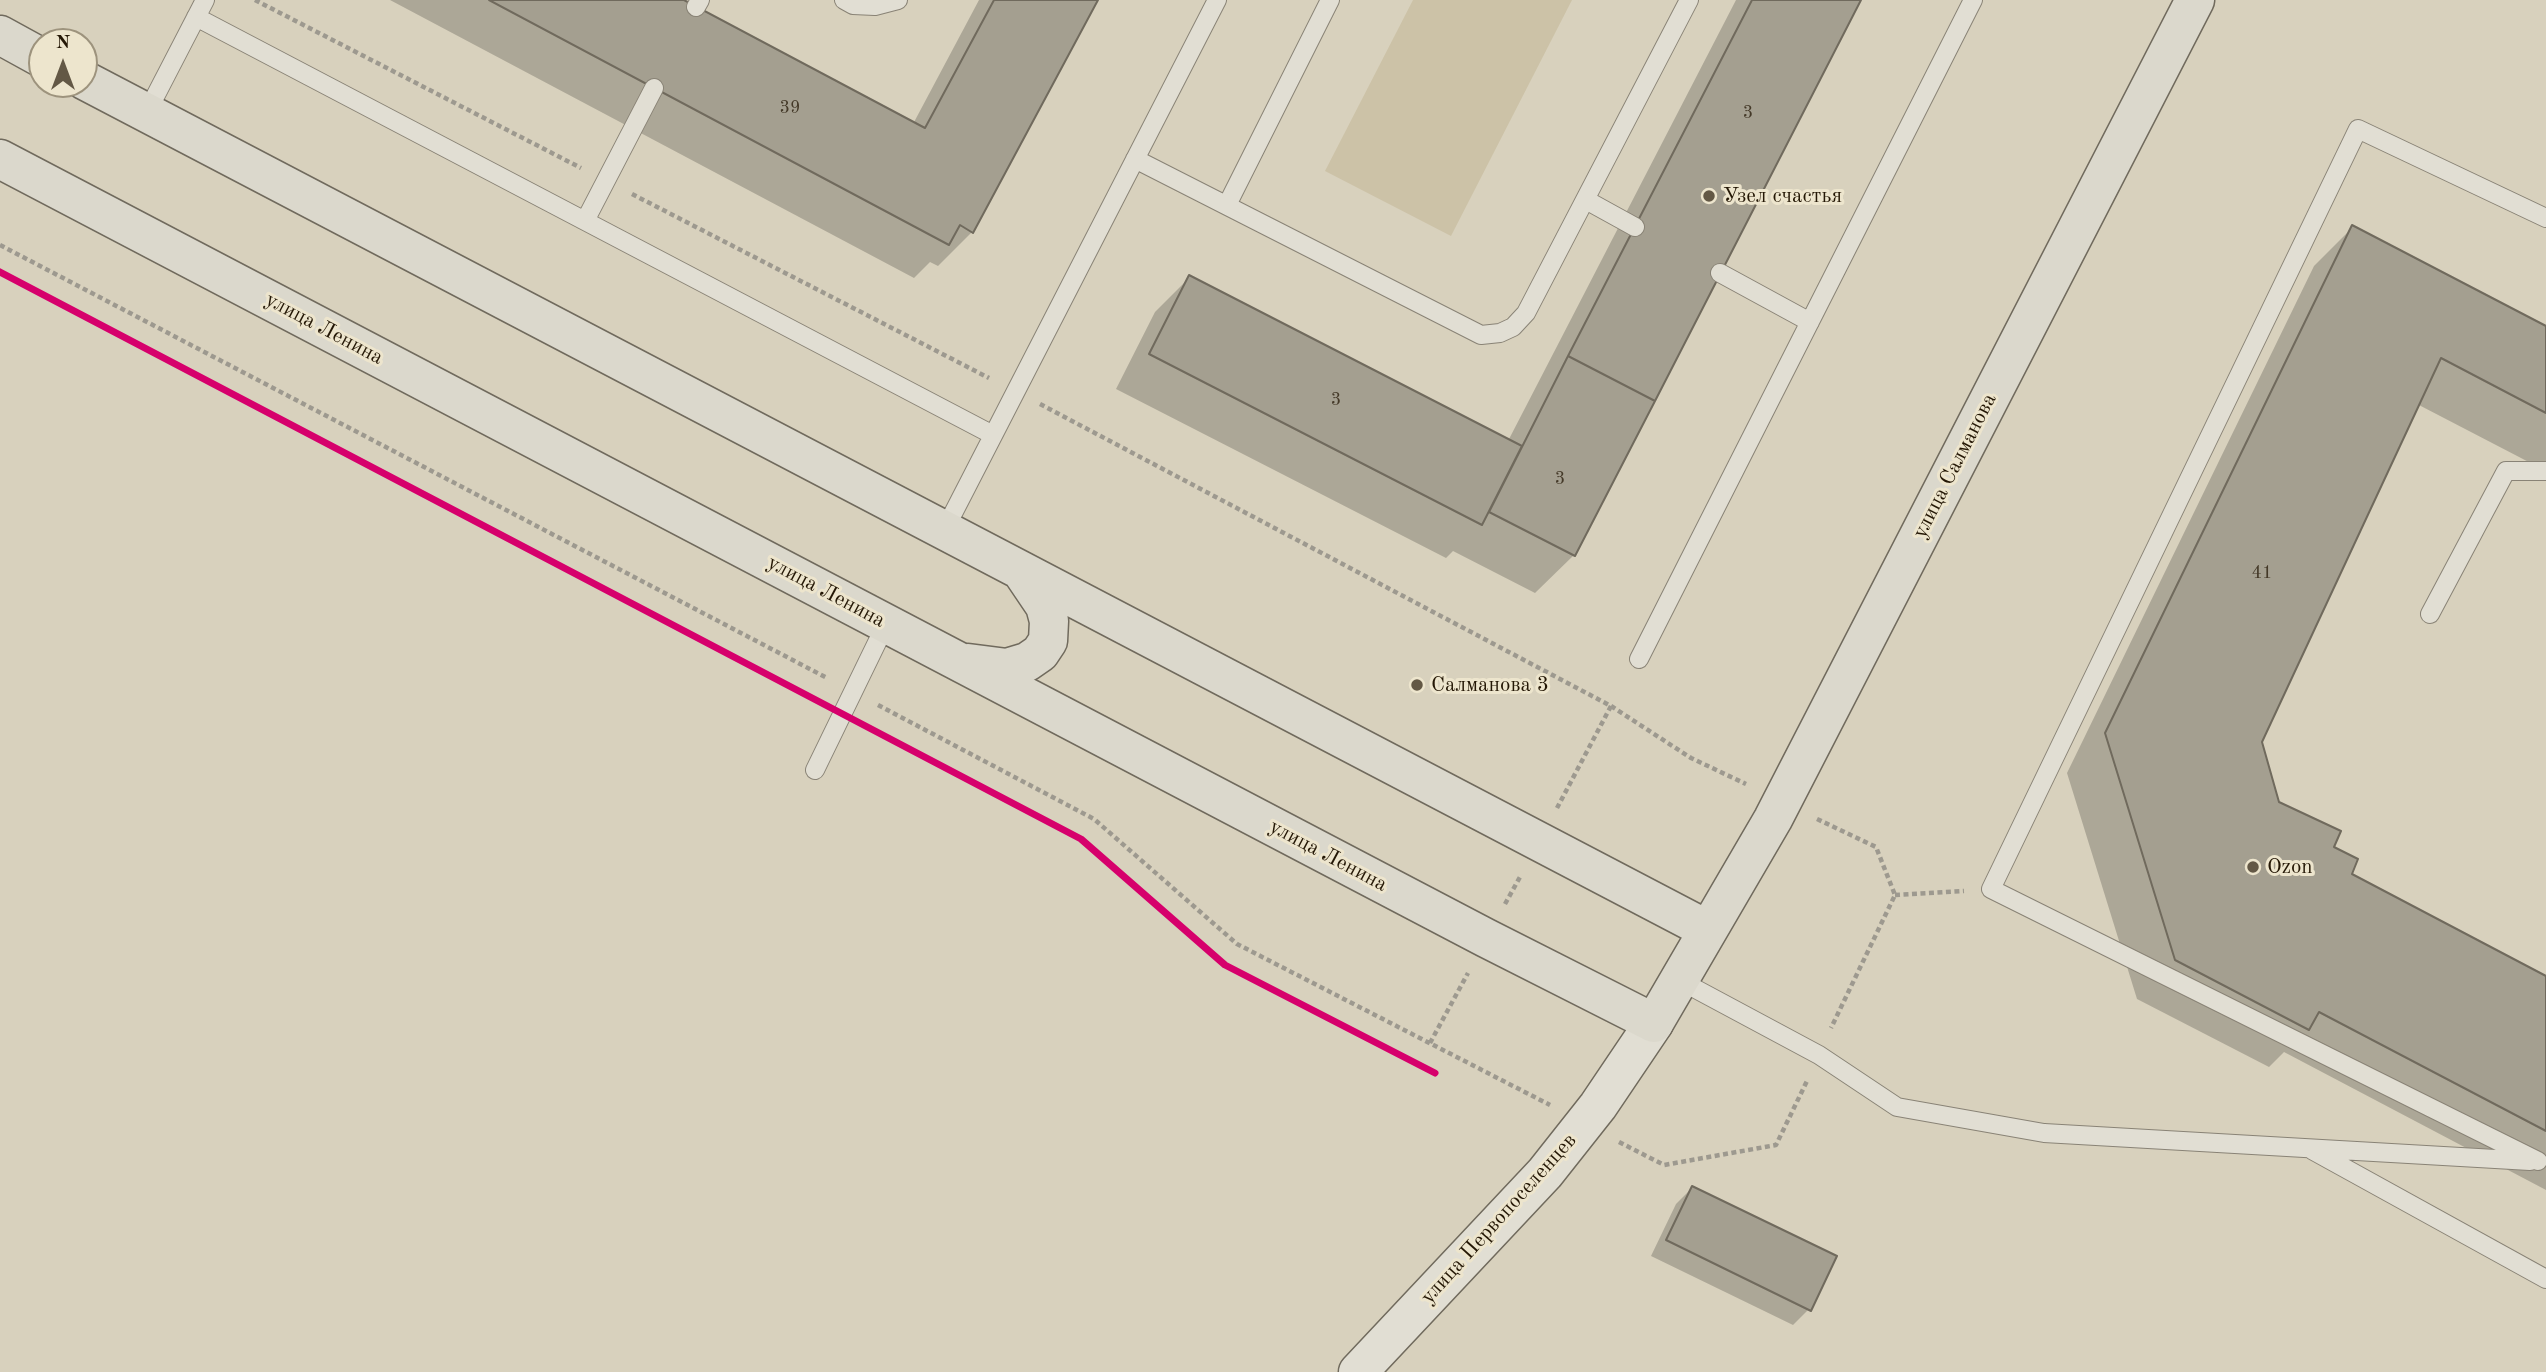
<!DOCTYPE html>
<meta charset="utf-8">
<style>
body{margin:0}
#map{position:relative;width:2546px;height:1372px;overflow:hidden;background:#d8d1bd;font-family:"Old Standard TT",serif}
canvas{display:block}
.north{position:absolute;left:28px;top:28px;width:70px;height:70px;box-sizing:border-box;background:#ede5cd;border:2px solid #9d937d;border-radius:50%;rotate:0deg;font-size:19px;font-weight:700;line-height:28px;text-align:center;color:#241705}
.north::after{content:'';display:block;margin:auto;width:24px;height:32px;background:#635845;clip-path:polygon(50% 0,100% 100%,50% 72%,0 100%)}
</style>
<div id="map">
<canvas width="2546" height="1372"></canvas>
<div class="north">N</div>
</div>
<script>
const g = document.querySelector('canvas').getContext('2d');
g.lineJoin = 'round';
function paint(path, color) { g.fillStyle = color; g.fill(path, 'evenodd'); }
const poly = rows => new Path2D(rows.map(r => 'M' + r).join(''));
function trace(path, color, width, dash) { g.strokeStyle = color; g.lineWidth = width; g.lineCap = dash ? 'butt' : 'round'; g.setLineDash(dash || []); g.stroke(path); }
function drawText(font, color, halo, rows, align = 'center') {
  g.font = font + ' "Old Standard TT",serif'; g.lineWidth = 6; g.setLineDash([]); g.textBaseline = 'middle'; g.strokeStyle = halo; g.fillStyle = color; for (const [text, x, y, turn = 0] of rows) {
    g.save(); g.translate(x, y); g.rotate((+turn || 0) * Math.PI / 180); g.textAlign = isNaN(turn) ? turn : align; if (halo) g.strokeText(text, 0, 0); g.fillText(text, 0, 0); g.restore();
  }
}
const green = poly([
 [1413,0,1572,0,1451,236,1325,171]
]);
const shadow = poly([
 [390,0,681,0,913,124,979,0,1096,0,972,232,938,266,930,262,914,278],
 [1736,0,1859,0,1574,555,1535,593,1453,551,1446,558,1116,389,1155,312,1189,278,1508,441],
 [2352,228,2546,328,2546,471,2417,404,2260,742,2277,803,2332,847,2350,874,2546,978,2546,1190,2284,1052,2269,1067,2137,999,2067,773,2314,266],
 [1692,1188,1809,1309,1793,1325,1651,1256,1676,1204]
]);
const building = poly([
 [489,0,684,0,925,128,994,0,1098,0,973,233,960,225,949,245,489,0],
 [1752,0,1861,0,1655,401,1568,356,1752,0],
 [2352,225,2546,326,2546,413,2441,358,2262,742,2279,802,2341,831,2334,847,2358,859,2352,874,2546,976,2546,1131,2319,1012,2309,1030,2175,960,2105,733,2352,225],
 [1189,275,1522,446,1482,525,1149,354,1189,275],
 [1568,356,1655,401,1575,556,1489,512,1568,356],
 [1692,1186,1837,1256,1811,1311,1666,1240,1692,1186]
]);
const path = poly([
 [255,0,581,168],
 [632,194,989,378],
 [0,245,827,678],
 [1040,404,1611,706,1557,808],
 [878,705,1094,819,1237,944,1550,1105],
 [1611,706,1691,758,1746,784],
 [1817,819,1876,847,1895,895,1831,1028],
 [1895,895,1964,891],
 [1505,904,1520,877],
 [1430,1043,1468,973],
 [1619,1142,1664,1165,1776,1145,1807,1081]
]);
const service = poly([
 [844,0,853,5,875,6,898,0],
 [696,7,700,0],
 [196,17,993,435],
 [146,114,205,0],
 [1135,159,1481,335,1500,333,1513,327,1526,313,1689,0],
 [1586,200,1635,227],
 [1227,205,1330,0],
 [586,219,654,88],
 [1720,273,1810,322],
 [944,531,1217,0],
 [2430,614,2506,471,2546,471],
 [1639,659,1973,0],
 [815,770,886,624],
 [1679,980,1819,1055,1897,1107,2044,1133,2530,1161],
 [2312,1150,2546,1279],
 [2538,1161,1991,889,2358,129,2546,218]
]);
const secondary = poly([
 [1358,1372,1545,1173,1598,1106,1654,1023]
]);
const primary = poly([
 [0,35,42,58],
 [84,80,1708,930],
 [0,159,1486,938,1654,1023,1773,819,2195,0],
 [968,663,1007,668,1027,662,1040,653,1048,641,1049,621,1045,606,1022,572]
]);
const cycleway = poly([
 [0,272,1081,839,1225,965,1435,1073]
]);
const markers = [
 [1709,196,7,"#635845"],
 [1417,685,7,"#635845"],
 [2253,867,7,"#635845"]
];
const numberNames = [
 ["39",790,108],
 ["3",1748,113],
 ["3",1336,400],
 ["3",1560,479],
 ["41",2262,573]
];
const poiNames = [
 ["Узел счастья",1723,196],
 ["Салманова 3",1431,685],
 ["Ozon",2267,867]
];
const streetNames = [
 ["улица Ленина",324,329,28],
 ["улица Салманова",1955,466,-63],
 ["улица Ленина",826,592,28],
 ["улица Ленина",1328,856,28],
 ["улица Первопоселенцев",1499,1219,-48]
];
paint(green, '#ccc2a7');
paint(shadow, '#0003');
paint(building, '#a49f90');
trace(building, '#706a5d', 2);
trace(service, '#898376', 20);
trace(secondary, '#706a5d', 41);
trace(primary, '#706a5d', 41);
trace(path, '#9d998f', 4.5, [5, 3.5]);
trace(service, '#e1ded3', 18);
trace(secondary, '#e1ded3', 38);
trace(primary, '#dbd8cc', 38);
trace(cycleway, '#d6006c', 7);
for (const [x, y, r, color] of markers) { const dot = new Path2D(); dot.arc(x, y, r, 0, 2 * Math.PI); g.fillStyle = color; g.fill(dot); trace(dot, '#ede5cd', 2.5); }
drawText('18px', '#443928', null, numberNames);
drawText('21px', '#241705', '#ede5cd', poiNames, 'left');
drawText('21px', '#241705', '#ede5cd', streetNames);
</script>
